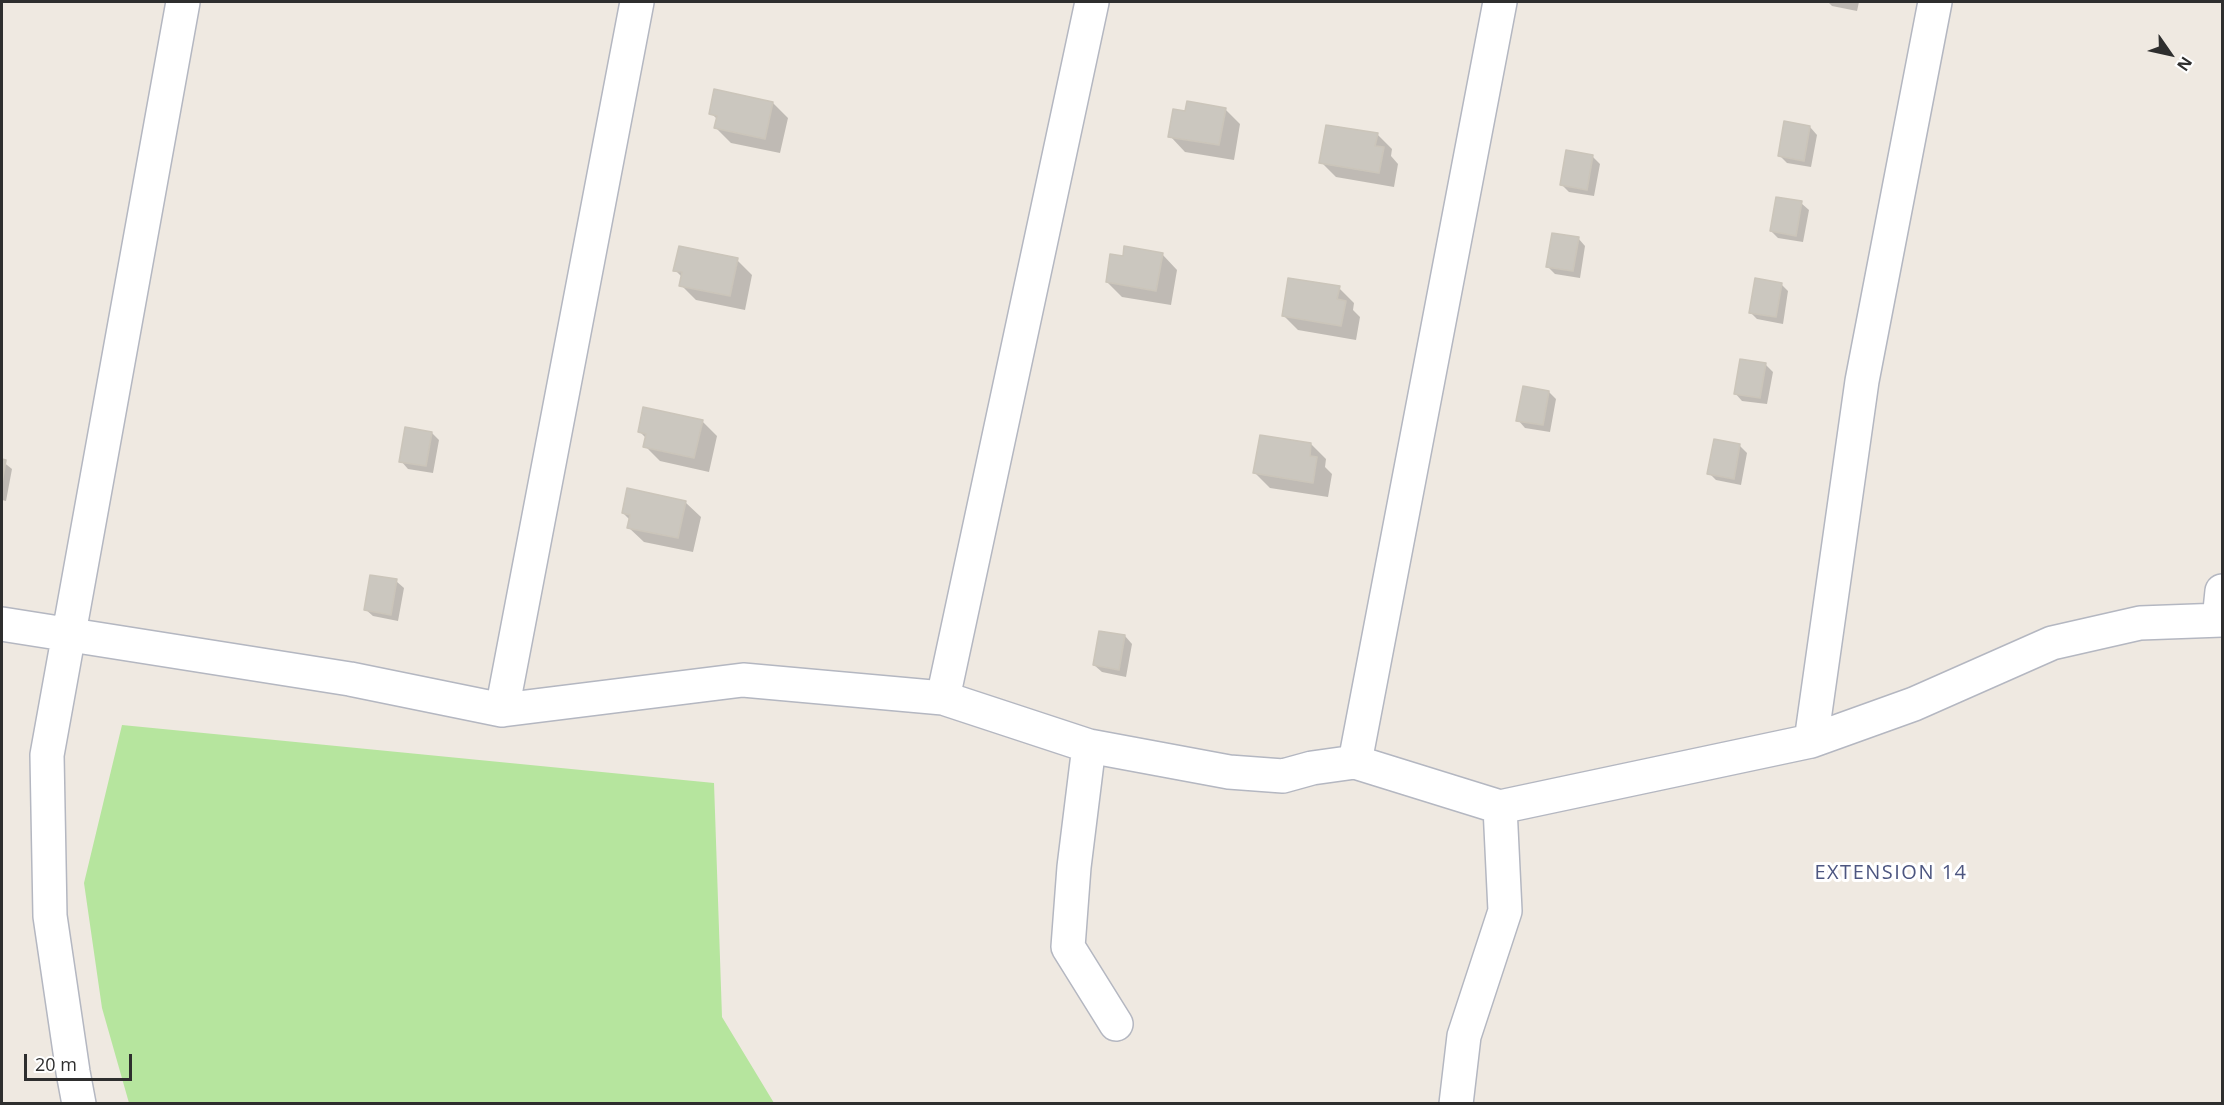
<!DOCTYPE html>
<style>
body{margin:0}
#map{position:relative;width:2224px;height:1105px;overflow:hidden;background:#efe9e1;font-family:"Open Sans",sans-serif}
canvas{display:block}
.frame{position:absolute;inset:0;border:3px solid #2e2e2e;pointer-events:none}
.north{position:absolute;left:2140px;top:24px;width:60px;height:60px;-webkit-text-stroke:4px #fff;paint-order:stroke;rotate:124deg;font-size:16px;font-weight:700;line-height:24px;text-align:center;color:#2e2e2e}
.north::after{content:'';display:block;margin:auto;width:21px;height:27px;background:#2e2e2e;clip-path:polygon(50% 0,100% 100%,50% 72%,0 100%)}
.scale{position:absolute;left:24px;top:1054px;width:108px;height:27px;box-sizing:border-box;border:3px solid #2e2e2e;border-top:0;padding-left:8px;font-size:18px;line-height:21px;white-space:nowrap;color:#2e2e2e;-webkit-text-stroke:4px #fff;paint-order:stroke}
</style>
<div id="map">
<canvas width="2224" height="1105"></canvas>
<div class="frame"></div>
<div class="north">N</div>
<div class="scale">20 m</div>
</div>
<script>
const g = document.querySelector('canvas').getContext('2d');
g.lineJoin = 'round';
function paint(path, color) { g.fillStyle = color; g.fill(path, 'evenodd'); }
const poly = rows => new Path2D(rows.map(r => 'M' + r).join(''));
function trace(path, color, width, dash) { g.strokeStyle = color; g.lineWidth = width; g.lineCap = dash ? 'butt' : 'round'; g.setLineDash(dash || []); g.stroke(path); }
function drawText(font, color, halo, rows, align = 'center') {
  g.font = font + ' "Open Sans",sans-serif'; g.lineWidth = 6; g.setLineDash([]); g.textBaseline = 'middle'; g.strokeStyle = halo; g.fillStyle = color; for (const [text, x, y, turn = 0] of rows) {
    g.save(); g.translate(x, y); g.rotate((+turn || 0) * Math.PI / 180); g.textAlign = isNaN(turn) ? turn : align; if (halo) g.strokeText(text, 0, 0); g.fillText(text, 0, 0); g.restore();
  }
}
const green = poly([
 [122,725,714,783,722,1017,774,1103,129,1103,102,1008,84,883]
]);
const shadow = poly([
 [1828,2,1859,2,1857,11,1832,6],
 [773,103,788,118,780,153,731,143,716,128,718,120,711,113],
 [1225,109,1240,124,1234,160,1185,152,1170,136,1186,113],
 [1810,127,1817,135,1811,167,1787,163,1779,155],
 [1377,134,1392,149,1391,156,1398,164,1394,187,1336,177,1321,162],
 [1593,157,1600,164,1594,196,1569,192,1562,185],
 [1801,203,1809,210,1803,242,1778,238,1771,231],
 [1578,238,1585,246,1580,278,1555,274,1548,267],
 [1162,254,1177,270,1171,305,1122,297,1107,282],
 [737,260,752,275,745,310,696,300,681,285,682,277,675,270],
 [1781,284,1788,291,1783,324,1757,319,1750,312],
 [1339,288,1354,303,1353,310,1360,317,1356,340,1298,330,1283,315],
 [1766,365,1773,372,1767,404,1742,401,1735,393],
 [1549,392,1556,399,1550,432,1525,428,1518,420],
 [702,421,717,436,709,472,660,461,645,446,647,439,640,432],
 [432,433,439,440,433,473,408,469,401,461],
 [1311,444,1326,459,1325,467,1332,474,1328,497,1270,488,1255,473],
 [1739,445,1747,453,1741,485,1716,480,1709,473],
 [2,461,12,469,6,501,2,500],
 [685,502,701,517,693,552,644,542,628,527,630,520,623,513],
 [396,581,404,588,398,621,373,616,365,609],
 [1125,636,1132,644,1126,677,1102,672,1094,665]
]);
const building = poly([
 [714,89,773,102,765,139,714,128,717,116,709,114,714,89],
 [1187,101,1226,108,1219,145,1168,137,1173,109,1185,111,1187,101],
 [1784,121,1810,126,1804,161,1778,156,1784,121],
 [1326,125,1378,133,1375,146,1384,147,1379,173,1319,163,1326,125],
 [1566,150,1593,155,1587,190,1560,185,1566,150],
 [1776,197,1802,201,1796,236,1770,231,1776,197],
 [1552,233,1579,237,1573,271,1546,267,1552,233],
 [679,246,738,258,730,296,679,286,682,272,673,271,679,246],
 [1124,246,1163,253,1156,291,1106,282,1110,254,1123,256,1124,246],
 [1288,278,1340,286,1337,299,1346,301,1341,326,1282,316,1288,278],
 [1755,278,1782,283,1776,317,1749,313,1755,278],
 [1740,359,1766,363,1760,398,1734,394,1740,359],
 [1523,386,1549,391,1543,425,1516,421,1523,386],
 [643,407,703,420,694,458,643,447,646,434,638,432,643,407],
 [405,427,432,432,426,466,399,462,405,427],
 [1260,435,1311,443,1310,456,1317,457,1313,483,1253,473,1260,435],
 [1714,439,1740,444,1734,479,1707,474,1714,439],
 [2,459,6,460,2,483,2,459],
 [627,488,686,501,678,538,627,528,630,515,622,513,627,488],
 [370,575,397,579,391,615,364,610,370,575],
 [1099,631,1125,635,1119,670,1093,665,1099,631]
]);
const minor = poly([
 [2219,620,2222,591],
 [2,624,350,679,502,710,743,680,943,698,1089,746,1229,772,1283,776,1312,768,1355,762,1500,807,1811,741,1914,704,2052,643,2140,623,2222,620],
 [943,698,1092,2],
 [502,710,637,2],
 [1811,741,1862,381,1935,2],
 [1089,746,1074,867,1068,947,1116,1024],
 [1355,762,1500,2],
 [79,1104,73,1072,50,916,47,755,183,2],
 [1456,1104,1464,1036,1505,911,1500,807]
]);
const neighbourhoodNames = [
 ["EXTENSION 14",1891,873]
];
paint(green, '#b6e59e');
paint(shadow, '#0003');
paint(building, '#cbc7bf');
trace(building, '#cbc5ba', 1.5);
trace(minor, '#b4b7c1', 36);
trace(minor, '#fff', 33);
g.letterSpacing = '1.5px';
drawText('20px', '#4d5680', '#fff', neighbourhoodNames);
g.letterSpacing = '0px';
</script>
